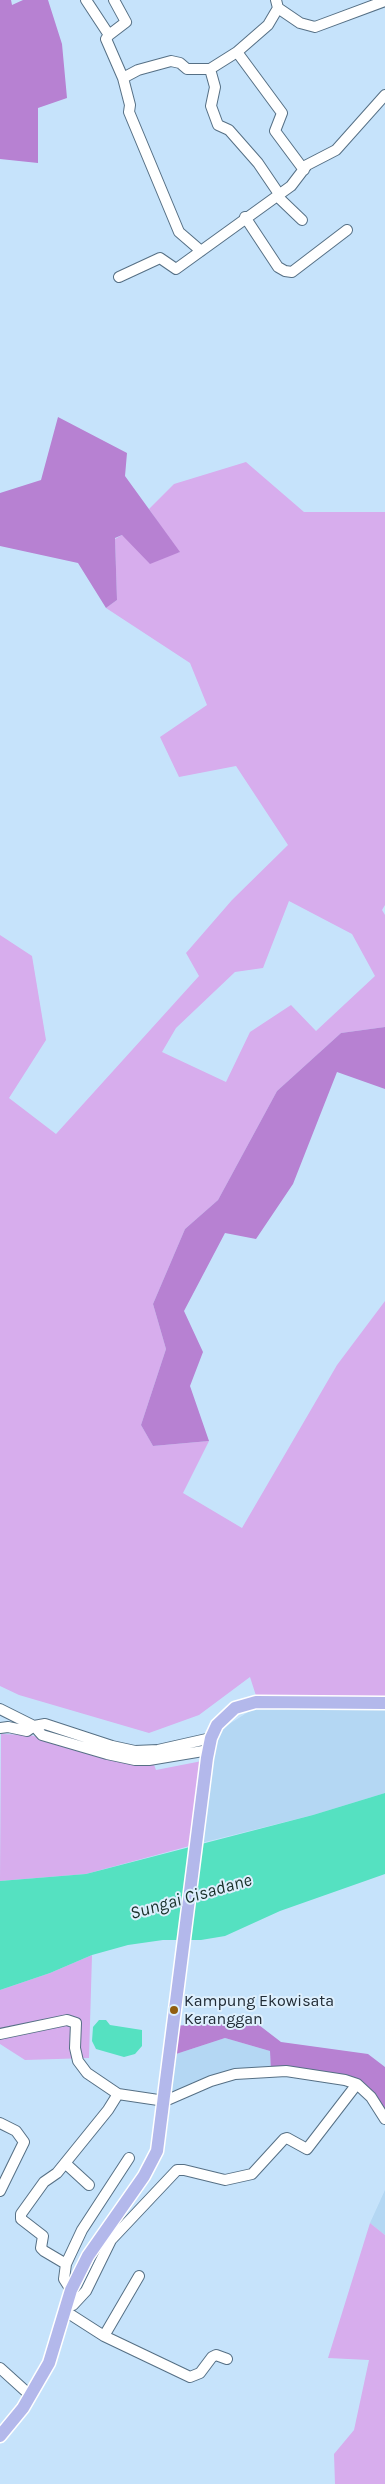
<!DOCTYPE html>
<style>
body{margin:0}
canvas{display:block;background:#c6e3fb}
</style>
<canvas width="385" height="2484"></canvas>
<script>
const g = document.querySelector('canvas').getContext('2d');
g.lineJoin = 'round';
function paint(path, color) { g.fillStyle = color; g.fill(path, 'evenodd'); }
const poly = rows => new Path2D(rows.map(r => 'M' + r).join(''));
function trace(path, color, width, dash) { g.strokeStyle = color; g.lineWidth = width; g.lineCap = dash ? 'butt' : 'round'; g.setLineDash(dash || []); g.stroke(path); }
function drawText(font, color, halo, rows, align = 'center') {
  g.font = font + ' Karla,sans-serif'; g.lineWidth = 4; g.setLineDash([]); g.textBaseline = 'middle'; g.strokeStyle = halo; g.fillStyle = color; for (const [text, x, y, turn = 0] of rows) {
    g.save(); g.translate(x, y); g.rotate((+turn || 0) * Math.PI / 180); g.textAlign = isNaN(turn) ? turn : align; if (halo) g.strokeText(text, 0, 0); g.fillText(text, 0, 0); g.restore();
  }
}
const built = poly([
 [259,1705,385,1707,385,1793,313,1815,197,1844,202,1761,220,1730],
 [225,2038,270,2051,271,2072,247,2070,165,2100,173,2055],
 [385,2190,385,2235,370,2223]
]);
const green = poly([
 [246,462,304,512,385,512,385,905,382,910,385,915,385,1027,341,1033,277,1091,218,1200,185,1229,153,1304,166,1349,141,1425,153,1446,209,1441,183,1493,242,1528,337,1365,385,1301,385,1707,259,1705,250,1677,199,1715,149,1733,19,1695,0,1686,0,935,32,956,46,1040,9,1098,56,1134,199,976,186,953,232,900,288,845,236,766,179,777,160,737,207,705,190,663,106,608,117,600,115,539,122,535,179,553,149,509,174,484],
 [289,901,352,934,375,976,316,1031,291,1005,250,1032,226,1082,162,1052,176,1028,235,972,263,968],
 [1,1734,30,1735,120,1759,153,1762,156,1770,202,1761,197,1844,86,1874,0,1881],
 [92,1955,89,2058,25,2060,0,2044,0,1990,50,1973],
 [370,2223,385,2235,385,2484,335,2484,334,2454,354,2430,369,2360,328,2358]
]);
const forest = poly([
 [0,0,11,0,12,5,23,0,48,0,62,44,67,98,38,108,38,163,0,159],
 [58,417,127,453,125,476,180,552,150,564,122,535,115,538,117,600,106,608,78,563,0,546,0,493,41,480],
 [385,1027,385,1089,337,1072,293,1184,256,1239,225,1233,184,1311,203,1352,190,1386,209,1441,153,1446,141,1425,166,1349,153,1304,185,1229,218,1200,277,1091,341,1033],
 [255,2022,281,2042,368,2054,385,2067,385,2115,379,2117,362,2082,315,2080,271,2072,270,2051,225,2038,173,2055,168,2026]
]);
const water = poly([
 [385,1793,385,1874,280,1911,225,1936,201,1940,163,1940,128,1945,92,1955,50,1973,0,1990,0,1881,86,1874,313,1815],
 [99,2020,106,2020,110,2025,142,2030,142,2046,135,2054,124,2057,96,2049,92,2041,93,2027]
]);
const minor = poly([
 [86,0,109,35,106,39,123,78,130,105,129,112,179,232,201,251],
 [276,0,278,8,300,23,315,27,385,1],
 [109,35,126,22,114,0],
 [237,52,282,113,275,131,304,170],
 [210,69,215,87,211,106,218,125,229,130,258,163,279,194],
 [123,78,138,70,171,61,180,63,187,69,210,69,237,52,268,25,278,8],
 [277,196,302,220],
 [245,217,278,267,285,271,292,272,347,230],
 [119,277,160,258,176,269,291,186,307,165,336,150,385,95],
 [0,1709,34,1726,42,1735,107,1754,135,1760,149,1760,209,1750],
 [0,1728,8,1727,27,1731,34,1726,45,1724,112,1746,135,1751,158,1750,211,1738],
 [0,2034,67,2020,76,2023,75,2048,78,2061,87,2073,118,2094,165,2101,211,2081,235,2074,286,2071,345,2080,357,2084,371,2097,385,2119],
 [0,2123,16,2131,24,2142,0,2191],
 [65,2163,89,2185],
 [66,2264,44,2251,41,2248,43,2236,21,2219,21,2214,44,2182,57,2173,108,2110,118,2094],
 [71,2290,64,2279,66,2264,82,2230,129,2158],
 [66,2306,73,2305,86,2291,111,2240,177,2170,184,2170,225,2180,252,2174,284,2139,287,2138,307,2149,357,2084],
 [65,2311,104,2336,190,2377,200,2373,212,2357,216,2355,227,2359],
 [104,2336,139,2276],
 [0,2368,31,2396]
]);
const major = poly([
 [0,2436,23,2408,49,2363,71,2290,88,2256,144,2176,157,2151,207,1758,211,1738,217,1725,235,1708,256,1702,385,1703]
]);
const markers = [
 [174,2010,5,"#915e0e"]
];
const poiNames = [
 ["Kampung Ekowisata",184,2001],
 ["Keranggan",184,2019]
];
const waterNames = [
 ["Sungai Cisadane",191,1897,-16]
];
paint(built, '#b4d7f3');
paint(green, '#d7aded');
paint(forest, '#b781d2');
paint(water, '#55e1c1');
trace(minor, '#567085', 12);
trace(major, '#fff', 15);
trace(minor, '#fff', 10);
trace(major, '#b3b8eb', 12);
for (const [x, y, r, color] of markers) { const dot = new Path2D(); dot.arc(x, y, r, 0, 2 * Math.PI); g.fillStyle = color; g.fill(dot); trace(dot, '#ddeffd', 2); }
drawText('16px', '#212c36', '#ddeffd', poiNames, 'left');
drawText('italic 18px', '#182f29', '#ddeffd', waterNames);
</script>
